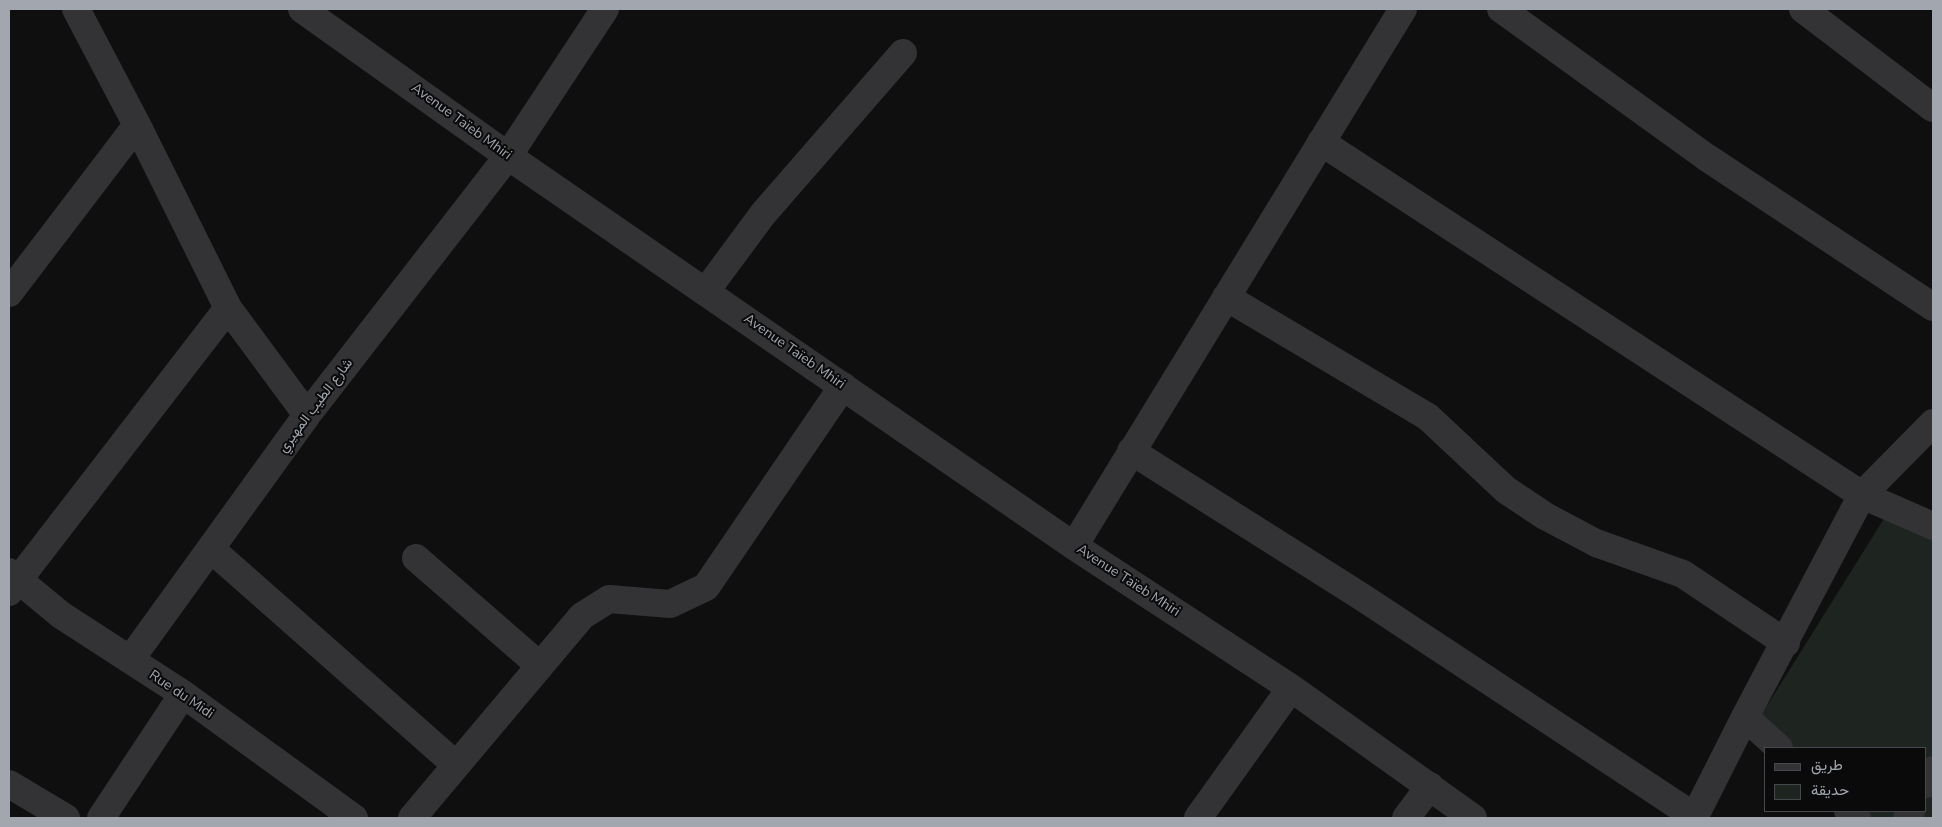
<!DOCTYPE html>
<meta charset="utf-8">
<style>
body{margin:0}
#map{position:relative;width:1942px;height:827px;overflow:hidden;background:#0f0f10;font-family:"Nunito Sans",Vazirmatn,sans-serif}
canvas{display:block}
.frame{position:absolute;inset:0;border:10px solid #a2a6af;pointer-events:none}
.legend{position:absolute;left:1764px;top:747px;width:162px;height:65px;box-sizing:border-box;background:#0a0a0b;border:1px solid #47484d;margin:0;padding:6px 9px;list-style:none;font-size:15px;color:#a2a6af}
.legend li{display:flex;align-items:center;gap:10px;height:25px}
.legend b{width:25px;border:1px solid #47484d}
</style>
<div id="map">
<canvas width="1942" height="827"></canvas>
<div class="frame"></div>
<ul class="legend">
<li><b style="height:6px;background:#333336"></b>طريق</li>
<li><b style="height:14px;background:#1e241f"></b>حديقة</li>
</ul>
</div>
<script>
const g = document.querySelector('canvas').getContext('2d');
g.lineJoin = 'round';
function paint(path, color) { g.fillStyle = color; g.fill(path, 'evenodd'); }
const poly = rows => new Path2D(rows.map(r => 'M' + r).join(''));
function trace(path, color, width, dash) { g.strokeStyle = color; g.lineWidth = width; g.lineCap = dash ? 'butt' : 'round'; g.setLineDash(dash || []); g.stroke(path); }
function drawText(font, color, halo, rows, align = 'center') {
  g.font = font + ' "Nunito Sans",Vazirmatn,sans-serif'; g.lineWidth = 4; g.setLineDash([]); g.textBaseline = 'middle'; g.strokeStyle = halo; g.fillStyle = color; for (const [text, x, y, turn = 0] of rows) {
    g.save(); g.translate(x, y); g.rotate((+turn || 0) * Math.PI / 180); g.textAlign = isNaN(turn) ? turn : align; if (halo) g.strokeText(text, 0, 0); g.fillText(text, 0, 0); g.restore();
  }
}
const green = poly([
 [1885,517,1933,537,1933,818,1862,818,1853,811,1926,811,1926,748,1782,748,1755,725]
]);
const minor = poly([
 [76,9,137,125,228,308,307,415],
 [302,9,508,156,1074,546,1291,688,1473,818],
 [1501,9,1706,157,1933,307],
 [1803,9,1933,108],
 [1321,142,1862,495,1933,526],
 [706,291,763,214,903,53],
 [9,293,137,125],
 [1226,297,1428,417,1506,490,1545,516,1596,543,1683,574,1786,643],
 [1131,451,1362,597,1695,817],
 [1074,546,1403,9],
 [211,549,456,765],
 [416,558,539,665],
 [9,572,61,615,183,694,354,818],
 [9,592,228,308],
 [130,660,307,415,508,156,605,9],
 [1745,717,1779,748],
 [9,784,66,818],
 [1926,784,1933,770],
 [1848,811,1857,818],
 [101,818,183,694],
 [412,818,582,616,609,599,670,604,706,587,843,386],
 [1198,818,1291,688],
 [1406,818,1430,786],
 [1694,818,1745,717,1862,495,1933,423],
 [1907,818,1911,811]
]);
const streetNames = [
 ["Avenue Taïeb Mhiri",461,122,36],
 ["Avenue Taïeb Mhiri",794,352,35],
 ["شارع الطيب المهيري",316,406,-53],
 ["Avenue Taïeb Mhiri",1128,581,33],
 ["Rue du Midi",181,695,34]
];
paint(green, '#1e241f');
trace(minor, '#333336', 28);
drawText('14px', '#a2a6af', '#0a0a0b', streetNames);
</script>
